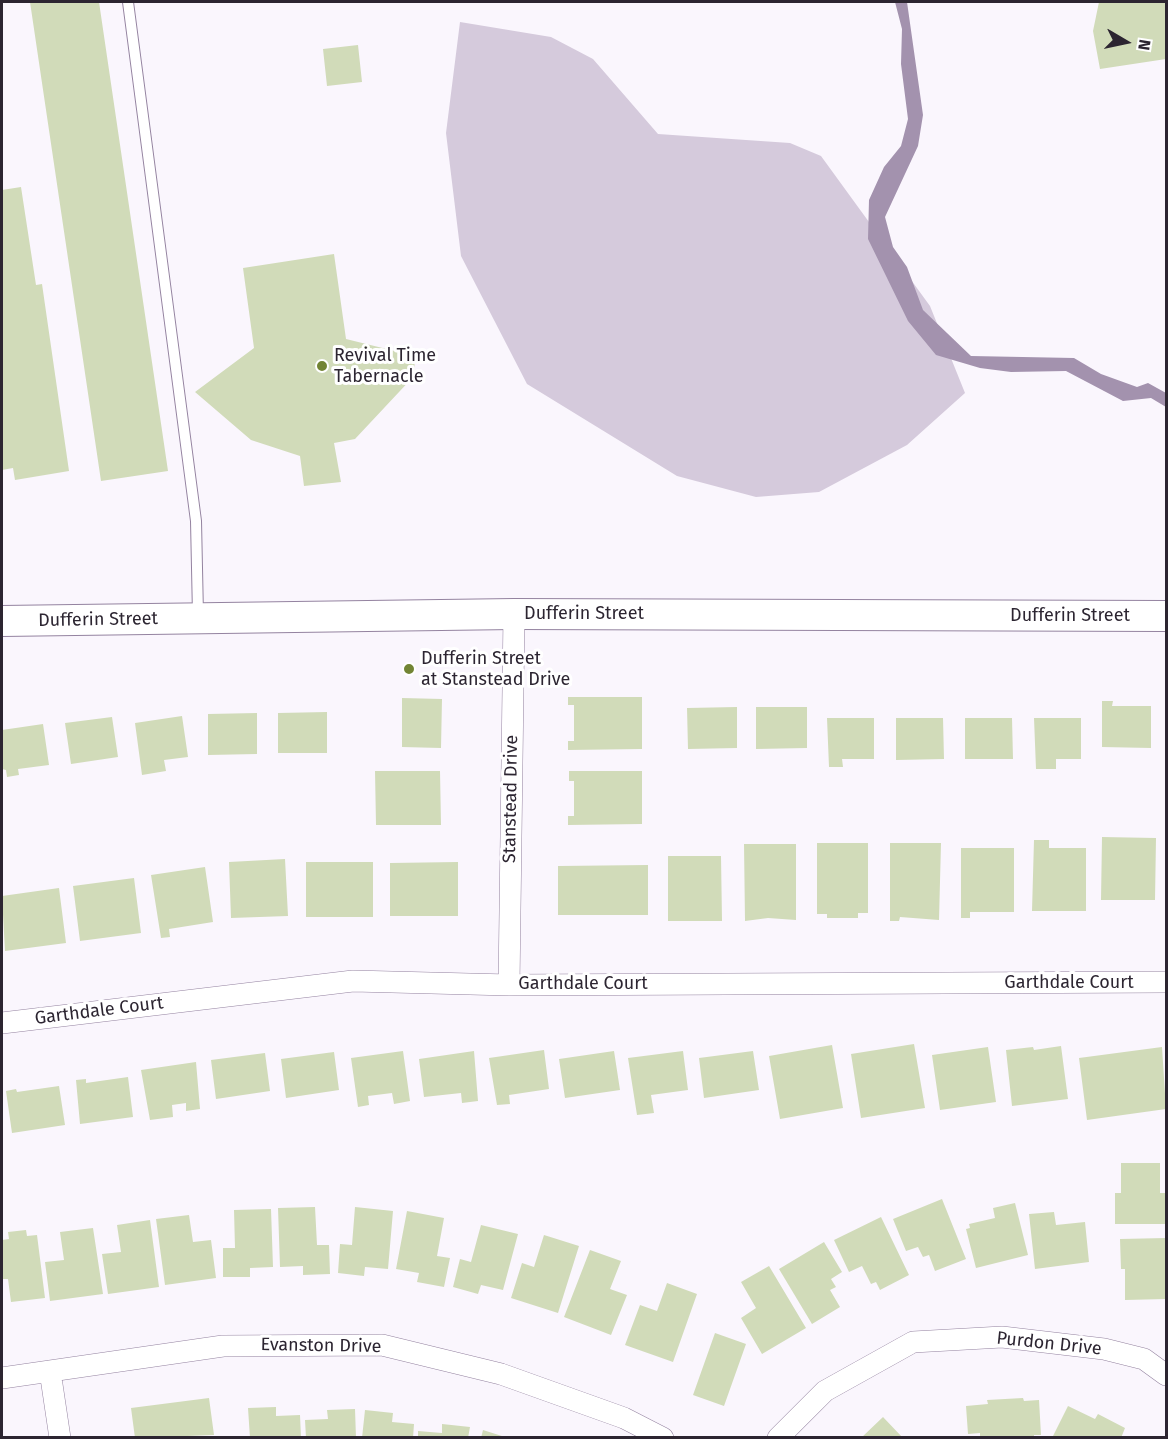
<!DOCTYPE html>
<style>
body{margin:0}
#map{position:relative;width:1168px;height:1439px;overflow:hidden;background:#faf6fd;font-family:"Fira Sans",sans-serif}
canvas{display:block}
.frame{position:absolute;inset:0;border:3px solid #2c2531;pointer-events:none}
.north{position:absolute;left:1096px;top:12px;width:60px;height:60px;-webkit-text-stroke:4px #fff;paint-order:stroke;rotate:99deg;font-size:16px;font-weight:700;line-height:24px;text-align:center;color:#2c2531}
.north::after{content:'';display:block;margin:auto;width:21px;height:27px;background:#2c2531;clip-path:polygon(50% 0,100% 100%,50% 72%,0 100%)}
</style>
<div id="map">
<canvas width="1168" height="1439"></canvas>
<div class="frame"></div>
<div class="north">N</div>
</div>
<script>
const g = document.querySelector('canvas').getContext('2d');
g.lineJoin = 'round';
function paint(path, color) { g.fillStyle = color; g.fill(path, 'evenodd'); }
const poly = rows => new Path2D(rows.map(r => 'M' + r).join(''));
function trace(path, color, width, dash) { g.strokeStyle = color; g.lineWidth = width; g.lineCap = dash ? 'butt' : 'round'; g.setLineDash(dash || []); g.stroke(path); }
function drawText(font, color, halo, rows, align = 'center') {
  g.font = font + ' "Fira Sans",sans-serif'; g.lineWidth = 6; g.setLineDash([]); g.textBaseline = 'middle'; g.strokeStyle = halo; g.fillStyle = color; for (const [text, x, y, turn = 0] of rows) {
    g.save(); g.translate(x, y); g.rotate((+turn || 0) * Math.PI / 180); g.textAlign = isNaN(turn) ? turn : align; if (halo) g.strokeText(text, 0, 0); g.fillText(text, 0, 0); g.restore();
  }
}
const green = poly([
 [460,22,551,37,593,59,658,134,790,143,821,156,930,306,965,393,907,445,819,492,756,497,677,476,527,384,461,256,446,133]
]);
const water = poly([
 [895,2,907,2,923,115,918,146,885,217,893,247,907,267,923,310,971,356,1074,358,1101,374,1137,387,1148,383,1166,393,1166,407,1151,398,1123,401,1066,371,1011,372,980,368,936,355,908,321,868,239,869,200,884,167,901,146,908,119,901,64,902,29]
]);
const building = poly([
 [30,2,99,2,168,471,101,481],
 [1099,2,1166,2,1166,59,1100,69,1093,31],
 [358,45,362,82,327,86,323,49],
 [21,187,36,285,42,284,69,471,15,480,13,468,2,470,2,190],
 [334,254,346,339,415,356,414,376,355,439,334,443,341,482,304,486,300,456,251,440,195,392,254,348,243,268],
 [568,697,642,697,642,749,568,750,568,741,574,741,574,705,568,705],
 [402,698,442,699,441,748,402,747],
 [1102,701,1113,701,1112,706,1151,706,1151,748,1102,747],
 [737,707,737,748,688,749,687,708],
 [756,707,807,707,807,748,756,749],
 [327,712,327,753,278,753,278,713],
 [257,713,257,754,208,755,208,714],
 [182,716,188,757,164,760,166,771,142,775,135,723],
 [112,717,118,757,71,764,65,723],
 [827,718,874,718,874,759,842,759,843,767,829,767],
 [896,718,943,718,944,759,896,760],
 [965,718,1012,718,1013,759,965,759],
 [1034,718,1081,718,1081,759,1056,759,1056,769,1036,769],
 [43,724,49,765,18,769,19,775,7,777,6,770,2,769,2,730],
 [375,771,440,771,441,825,376,825],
 [569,771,642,771,642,824,568,825,568,816,574,816,574,781,569,781],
 [1102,837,1156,838,1155,900,1101,900],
 [1034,840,1049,840,1049,848,1086,848,1086,911,1032,911],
 [817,843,868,843,868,913,858,913,858,918,827,918,827,914,817,914],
 [890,843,941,843,939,920,900,917,899,921,890,921],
 [744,844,796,844,796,920,768,918,745,921],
 [961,848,1014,848,1014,912,970,912,970,918,961,918],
 [668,856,721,856,722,921,668,921],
 [285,859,288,916,231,918,229,862],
 [306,862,373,862,373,917,306,917],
 [458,862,458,916,390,916,390,863],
 [648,865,648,915,558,915,558,866],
 [205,867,213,922,169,929,170,937,161,938,151,875],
 [134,878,141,933,80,941,73,886],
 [59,888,66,943,5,951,2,896],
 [914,1044,925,1108,861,1118,851,1054],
 [832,1045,843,1108,780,1119,769,1056],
 [1061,1046,1068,1099,1012,1106,1006,1050,1033,1047,1034,1050],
 [988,1047,996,1102,940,1110,932,1055],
 [1162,1047,1166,1109,1087,1120,1079,1058],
 [544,1050,549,1089,509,1095,510,1104,497,1105,489,1058],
 [403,1051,410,1101,394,1104,392,1093,368,1096,369,1105,358,1107,351,1058],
 [474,1051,478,1101,462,1103,461,1093,424,1097,419,1059],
 [614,1051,620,1090,565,1098,559,1059],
 [683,1051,688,1090,651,1095,654,1113,637,1115,628,1058],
 [753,1051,759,1090,704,1098,699,1058],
 [334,1052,339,1090,286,1098,281,1059],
 [265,1053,270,1091,216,1099,211,1060],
 [196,1062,200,1109,186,1111,186,1103,172,1105,173,1117,150,1120,141,1070],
 [128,1077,133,1117,80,1124,76,1080,86,1079,86,1083],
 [59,1086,65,1125,12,1133,6,1091,16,1089,17,1092],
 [1121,1163,1160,1163,1160,1193,1166,1193,1166,1224,1115,1224,1115,1193,1121,1193],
 [942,1199,966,1259,935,1271,929,1255,923,1257,918,1247,906,1251,893,1219],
 [1015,1203,1028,1255,976,1268,966,1229,970,1228,969,1224,995,1218,993,1208],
 [315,1207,317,1245,329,1245,330,1274,303,1275,303,1266,280,1267,278,1208],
 [355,1207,393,1211,388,1269,365,1267,364,1276,338,1273,340,1244,352,1245],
 [271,1209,273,1267,250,1268,250,1277,223,1277,223,1248,235,1248,234,1210],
 [407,1211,444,1218,437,1256,450,1258,444,1287,417,1282,419,1273,396,1269],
 [1054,1212,1056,1225,1085,1222,1089,1262,1035,1269,1029,1214],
 [189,1215,193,1242,211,1240,216,1278,165,1285,156,1219],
 [881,1217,909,1275,880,1290,876,1282,871,1284,862,1266,849,1272,834,1240],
 [150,1220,159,1287,108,1294,102,1254,121,1252,117,1225],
 [481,1225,518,1234,503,1290,481,1285,478,1294,453,1287,460,1259,471,1262],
 [93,1228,103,1294,50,1301,45,1262,64,1260,60,1232],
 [26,1230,27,1236,37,1235,45,1298,11,1302,8,1279,2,1279,2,1240,9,1239,8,1232],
 [544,1235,579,1246,558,1313,511,1298,522,1263,534,1267],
 [1166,1238,1166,1299,1125,1300,1125,1269,1121,1269,1120,1239],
 [824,1242,842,1272,831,1279,836,1287,830,1290,840,1307,812,1324,779,1269],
 [590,1250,621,1261,610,1289,627,1295,611,1335,564,1317],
 [769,1266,806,1328,762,1354,741,1318,756,1308,741,1282],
 [667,1283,697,1294,673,1362,625,1345,640,1305,657,1311],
 [715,1333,746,1344,724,1406,693,1395],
 [209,1398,214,1435,135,1438,131,1408],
 [1023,1398,1024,1401,1039,1400,1041,1435,1034,1435,1034,1438,980,1438,980,1433,968,1434,966,1406,988,1404,987,1400],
 [1068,1406,1095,1419,1098,1414,1125,1428,1121,1438,1052,1438],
 [276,1407,276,1416,300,1415,301,1438,250,1438,248,1408],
 [355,1409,356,1438,306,1438,305,1420,328,1419,327,1410],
 [365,1410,393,1413,392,1422,414,1424,413,1438,362,1438],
 [883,1417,903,1438,861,1438],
 [442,1424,470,1427,468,1438,418,1438,418,1431,442,1433],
 [483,1430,505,1437,505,1438,481,1438]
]);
const lane = poly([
 [128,2,196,521,198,615]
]);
const street = poly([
 [509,985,514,614],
 [2,1023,353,981,509,985,1166,982],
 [50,1371,60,1438],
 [2,1378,223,1346,382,1345,501,1374,624,1418,663,1438],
 [778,1438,825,1391,913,1342,1002,1337,1104,1349,1144,1359,1166,1375]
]);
const secondary = poly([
 [2,621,514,614,1166,616]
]);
const markers = [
 [322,366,6,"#728434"],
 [409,669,6,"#728434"]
];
const poiNames = [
 ["Revival Time",334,356],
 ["Tabernacle",334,377],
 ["Dufferin Street",421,659],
 ["at Stanstead Drive",421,680]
];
const streetNames = [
 ["Dufferin Street",584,614],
 ["Dufferin Street",1070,616],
 ["Dufferin Street",98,620,-1],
 ["Stanstead Drive",511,799,-89],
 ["Garthdale Court",1069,983],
 ["Garthdale Court",583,984],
 ["Garthdale Court",99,1011,-7],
 ["Purdon Drive",1049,1344,6],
 ["Evanston Drive",321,1346,1]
];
paint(green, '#d5cadc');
paint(water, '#a392ae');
paint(building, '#d1dbb9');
trace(lane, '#9483a0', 12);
trace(street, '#9483a0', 22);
trace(secondary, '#9483a0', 32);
trace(lane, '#fff', 10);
trace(street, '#fff', 21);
trace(secondary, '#fff', 30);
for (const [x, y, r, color] of markers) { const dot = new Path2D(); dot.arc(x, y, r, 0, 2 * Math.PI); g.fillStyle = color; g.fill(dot); trace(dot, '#fff', 2); }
drawText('18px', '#2c2531', '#fff', poiNames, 'left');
drawText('18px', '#2c2531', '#fff', streetNames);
</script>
